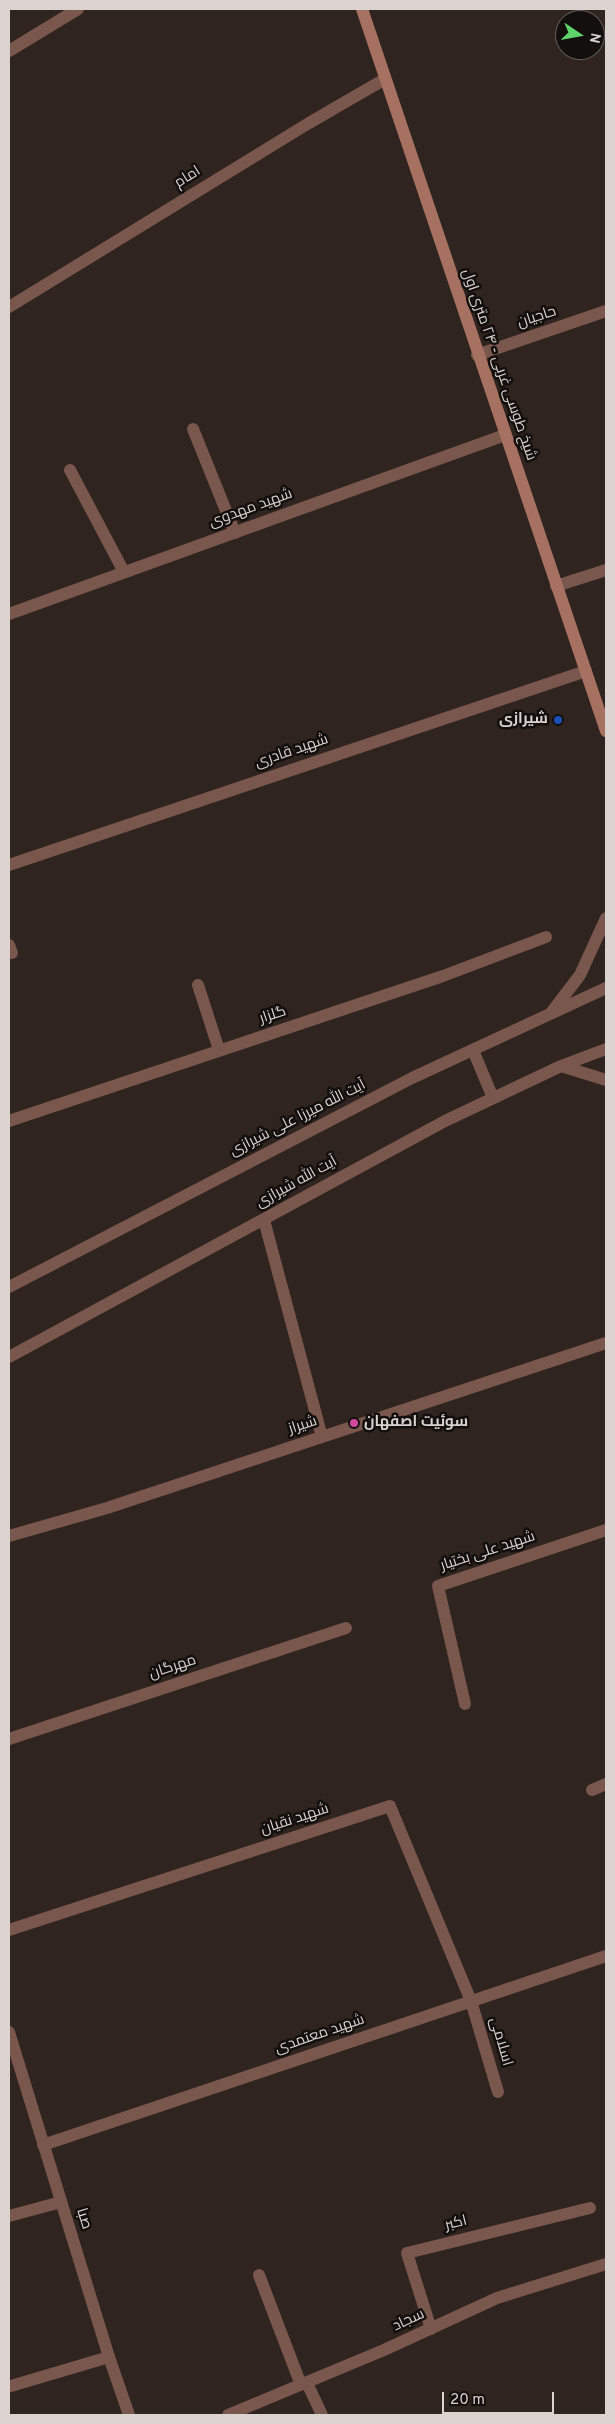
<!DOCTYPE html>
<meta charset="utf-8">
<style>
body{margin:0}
#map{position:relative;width:615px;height:2424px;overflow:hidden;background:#2f241f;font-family:Overpass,sans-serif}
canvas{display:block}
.frame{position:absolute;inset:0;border:10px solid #dad3cf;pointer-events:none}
.north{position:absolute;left:555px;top:10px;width:50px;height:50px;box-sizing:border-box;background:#130f0c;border:1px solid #635d5a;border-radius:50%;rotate:102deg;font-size:14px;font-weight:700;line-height:20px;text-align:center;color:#dad3cf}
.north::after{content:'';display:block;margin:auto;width:18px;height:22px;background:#5dd56c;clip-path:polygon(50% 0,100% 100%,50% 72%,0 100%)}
.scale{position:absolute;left:442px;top:2392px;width:112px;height:22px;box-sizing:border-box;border:2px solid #dad3cf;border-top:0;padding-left:6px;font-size:15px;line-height:18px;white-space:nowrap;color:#dad3cf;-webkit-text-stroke:4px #130f0c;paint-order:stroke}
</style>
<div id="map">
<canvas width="615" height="2424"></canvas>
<div class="frame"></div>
<div class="north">N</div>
<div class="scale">20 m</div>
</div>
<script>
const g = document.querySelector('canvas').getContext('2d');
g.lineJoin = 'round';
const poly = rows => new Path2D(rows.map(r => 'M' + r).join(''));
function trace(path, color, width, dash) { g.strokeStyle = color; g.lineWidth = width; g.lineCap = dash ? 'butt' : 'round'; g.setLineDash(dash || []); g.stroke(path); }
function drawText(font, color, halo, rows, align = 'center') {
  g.font = font + ' Overpass,Cairo,sans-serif'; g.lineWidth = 5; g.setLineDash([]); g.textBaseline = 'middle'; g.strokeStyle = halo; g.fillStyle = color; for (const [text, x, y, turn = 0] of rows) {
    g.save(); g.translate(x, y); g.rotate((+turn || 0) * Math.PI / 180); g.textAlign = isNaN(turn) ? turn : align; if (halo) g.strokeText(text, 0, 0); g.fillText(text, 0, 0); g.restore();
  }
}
const service = poly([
 [193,429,235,533],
 [70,470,124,572],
 [9,945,12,953],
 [198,985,219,1050]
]);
const minor = poly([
 [9,51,78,9],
 [9,307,309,123,385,79],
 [477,355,606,311],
 [556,586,606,570],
 [9,614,505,435],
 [9,865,586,671],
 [9,1121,443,976,546,937],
 [264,1220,322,1437],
 [9,1536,107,1508,606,1343],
 [465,1704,438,1586,606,1530],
 [9,1739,346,1628],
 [592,1790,606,1784],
 [9,1930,390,1806,471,2001,498,2092],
 [43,2145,606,1956],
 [9,2216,61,2202],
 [259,2275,301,2385],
 [431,2329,407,2253,590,2208],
 [307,2383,322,2415],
 [11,2386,109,2357],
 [228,2415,384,2350,497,2298,606,2264]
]);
const tertiary = poly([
 [551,1013,580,975,606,918],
 [473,1050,493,1098],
 [561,1066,606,1080],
 [9,1287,412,1078,606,988],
 [9,1357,445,1121,561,1066,606,1049],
 [9,2032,109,2357,129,2415]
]);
const secondary = poly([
 [362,9,606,731]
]);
const markers = [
 [558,720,5,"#1a4fb4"],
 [354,1423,5,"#d1479c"]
];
const streetNames = [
 ["امام",188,178,-32],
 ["حاجیان",537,318,-18],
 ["شیخ طوسی غربی - ۲۴ متری اول",498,365,71],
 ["شهید مهدوی",251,509,-20],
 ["شهید قادری",292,752,-19],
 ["گلزار",273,1016,-18],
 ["آیت الله میرزا علی شیرازی",298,1119,-27],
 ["آیت الله شیرازی",297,1183,-29],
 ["شیراز",303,1426,-18],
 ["شهید علی بختیار",488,1552,-18],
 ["مهرگان",173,1668,-18],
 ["شهید نقیان",295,1820,-18],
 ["شهید معتمدی",320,2035,-19],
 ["اسلامی",500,2042,74],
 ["صبا",83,2219,73],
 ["اکبر",456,2224,-14],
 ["سجاد",409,2321,-25]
];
const poiNames = [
 ["شیرازی",548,720],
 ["سوئیت اصفهان",364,1423,"left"]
];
trace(service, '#79574d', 12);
trace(minor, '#79574d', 12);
trace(tertiary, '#79574d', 12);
trace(secondary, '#a77161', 12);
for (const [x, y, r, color] of markers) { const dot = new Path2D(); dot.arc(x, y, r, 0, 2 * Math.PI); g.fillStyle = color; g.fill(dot); trace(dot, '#130f0c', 2); }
drawText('15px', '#dad3cf', '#130f0c', streetNames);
drawText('bold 15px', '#dad3cf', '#130f0c', poiNames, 'right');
</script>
